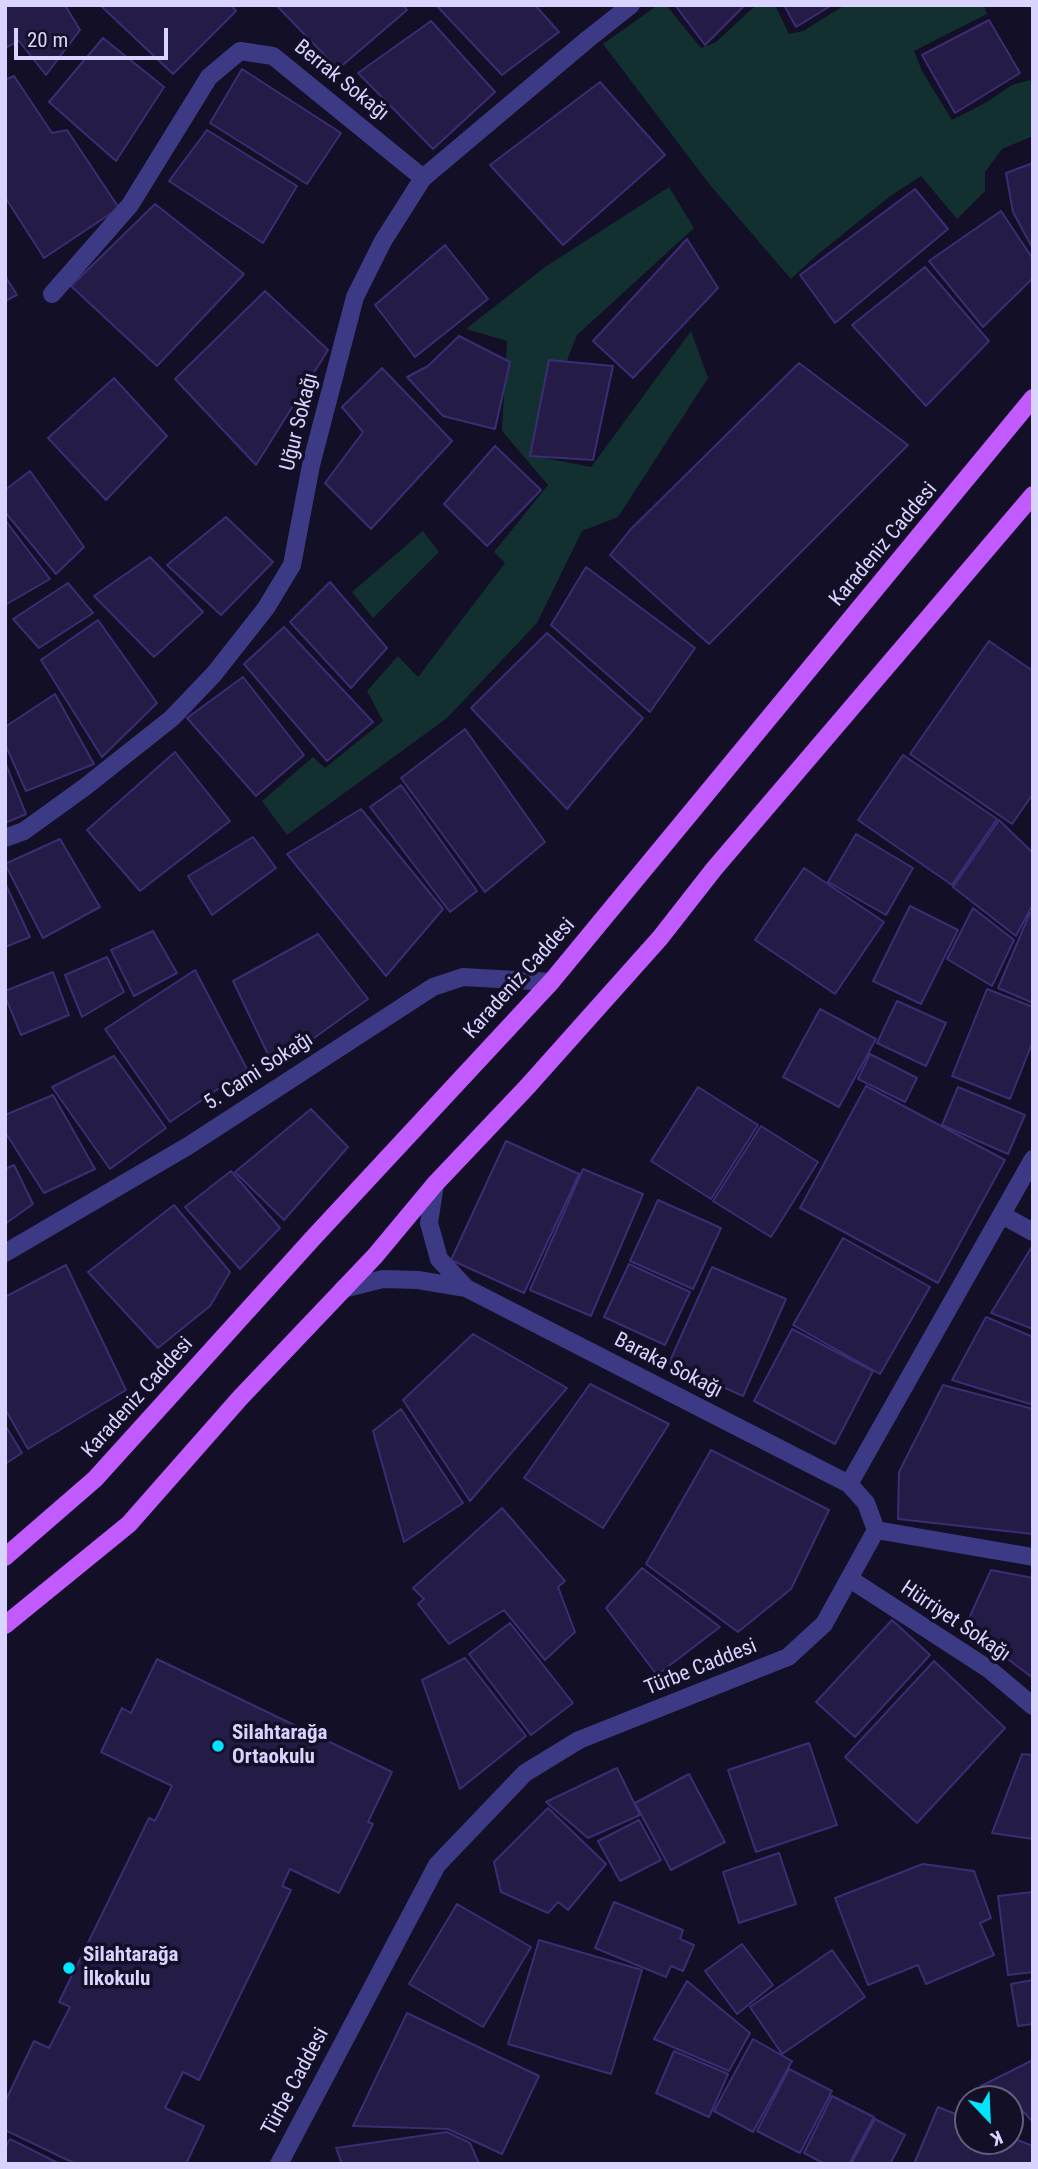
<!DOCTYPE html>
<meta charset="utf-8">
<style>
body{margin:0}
#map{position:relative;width:1038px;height:2169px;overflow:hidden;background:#130f26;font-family:"Roboto Condensed",sans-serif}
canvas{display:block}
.frame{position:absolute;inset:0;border:7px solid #d9d4ff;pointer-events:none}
.north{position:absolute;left:954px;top:2085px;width:70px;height:70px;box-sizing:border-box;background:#130f26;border:2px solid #625e7d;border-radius:50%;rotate:157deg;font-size:19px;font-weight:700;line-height:28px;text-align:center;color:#d9d4ff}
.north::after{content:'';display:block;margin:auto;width:24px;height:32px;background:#00e5ff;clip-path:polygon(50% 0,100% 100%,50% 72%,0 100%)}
.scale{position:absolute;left:14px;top:28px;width:154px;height:32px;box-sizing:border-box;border:4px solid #d9d4ff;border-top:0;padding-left:9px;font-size:21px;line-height:24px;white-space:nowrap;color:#d9d4ff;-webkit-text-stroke:5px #130f26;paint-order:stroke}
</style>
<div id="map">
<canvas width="1038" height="2169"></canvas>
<div class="frame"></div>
<div class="north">K</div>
<div class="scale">20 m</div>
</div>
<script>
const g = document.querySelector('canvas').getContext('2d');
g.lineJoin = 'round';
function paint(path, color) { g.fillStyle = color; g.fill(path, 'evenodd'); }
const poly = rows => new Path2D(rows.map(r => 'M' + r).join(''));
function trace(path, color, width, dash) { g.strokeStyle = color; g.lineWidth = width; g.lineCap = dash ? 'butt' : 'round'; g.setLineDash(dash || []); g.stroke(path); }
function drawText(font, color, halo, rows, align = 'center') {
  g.font = font + ' "Roboto Condensed",sans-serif'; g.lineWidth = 7; g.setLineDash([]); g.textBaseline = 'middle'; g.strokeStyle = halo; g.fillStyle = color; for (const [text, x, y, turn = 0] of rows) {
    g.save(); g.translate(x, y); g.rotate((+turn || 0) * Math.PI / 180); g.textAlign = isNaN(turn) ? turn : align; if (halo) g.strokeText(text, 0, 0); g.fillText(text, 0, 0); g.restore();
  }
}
const green = poly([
 [658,5,666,5,701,48,716,42,756,5,775,5,789,34,803,31,845,5,984,5,987,14,914,51,922,71,952,120,987,102,1012,85,1029,80,1033,85,1033,136,1002,149,985,172,985,191,957,219,921,176,889,197,817,255,791,279,710,185,603,44],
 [669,187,694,228,577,335,530,455,591,467,691,331,708,378,618,517,582,531,537,623,447,718,287,835,262,801,313,757,325,768,383,721,367,691,398,656,418,677,505,563,494,552,548,485,502,431,507,341,466,329,545,267],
 [423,531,439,552,373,618,352,592]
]);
const building = poly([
 [5,5,65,5,80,30,46,75,19,41,5,48,5,5],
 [100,5,231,5,236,11,173,74,100,5],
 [280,5,403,5,407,10,338,69,278,7,280,5],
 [436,5,535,5,559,32,502,75,436,5],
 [675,5,745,5,705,45,675,5],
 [784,5,832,5,796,27,784,5],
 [989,20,1020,73,955,113,922,55,989,20],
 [431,21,495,92,433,149,358,73,431,21],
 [103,38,164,87,116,161,49,102,103,38],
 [242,69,341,133,307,184,210,123,242,69],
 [14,76,52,133,67,130,119,208,44,258,5,197,5,80,14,76],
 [600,82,665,155,563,245,490,165,600,82],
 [207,130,297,186,263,243,169,181,207,130],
 [1033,163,1033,249,1013,212,1006,173,1033,163],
 [915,189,948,229,835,323,800,275,915,189],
 [155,204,244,274,157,366,71,286,155,204],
 [1001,211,1033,259,1033,278,983,327,929,261,1001,211],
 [687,239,718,288,633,378,593,341,687,239],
 [445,245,488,299,415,357,375,305,445,245],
 [925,267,989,341,926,406,852,325,925,267],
 [5,276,17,295,5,301,5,276],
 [265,291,328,350,256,465,175,379,265,291],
 [459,336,510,362,495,429,443,416,407,377,428,366,459,336],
 [549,360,613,366,593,460,530,456,549,360],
 [799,363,908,445,709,644,610,555,630,530,799,363],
 [382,368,452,441,371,529,325,483,363,432,342,407,382,368],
 [114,378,167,436,106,500,48,438,114,378],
 [495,446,541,490,487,546,444,504,495,446],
 [30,471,84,547,56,574,5,512,5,490,30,471],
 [226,517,273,562,221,615,167,565,226,517],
 [5,520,50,579,5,605,5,520],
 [150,557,203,612,154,657,94,596,150,557],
 [586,567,695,648,650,712,551,625,586,567],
 [330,582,387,648,351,688,290,622,330,582],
 [68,583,93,613,39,648,13,619,68,583],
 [98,620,157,703,102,757,41,660,98,620],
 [284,627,373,722,327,761,244,664,284,627],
 [547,633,643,718,567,809,471,708,547,633],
 [989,641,1033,671,1033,794,1012,824,910,754,989,641],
 [243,677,304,755,256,796,187,718,243,677],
 [55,694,94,764,26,791,5,744,5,727,55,694],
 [465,729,545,842,485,892,401,778,465,729],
 [175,752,230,821,140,891,87,830,175,752],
 [903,755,997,819,952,885,858,820,903,755],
 [5,762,26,814,5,823,5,762],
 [401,785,477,891,450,912,370,807,401,785],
 [361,809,443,909,386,976,287,854,361,809],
 [999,820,1033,853,1033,904,1016,936,953,887,999,820],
 [856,834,913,868,886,915,828,882,856,834],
 [253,837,276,868,212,915,188,876,253,837],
 [60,839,100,907,43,938,5,864,60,839],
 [804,868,884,922,835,994,755,940,804,868],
 [5,883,30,937,5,947,5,883],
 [910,906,958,930,921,1004,873,981,910,906],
 [973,908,1014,940,992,986,947,959,973,908],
 [1030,913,1033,914,1033,1003,998,988,1030,913],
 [153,931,177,973,134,996,111,950,153,931],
 [318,934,368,999,274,1067,233,981,318,934],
 [107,957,124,992,82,1017,65,975,107,957],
 [195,970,247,1069,170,1122,105,1029,195,970],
 [53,972,69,1015,21,1035,5,996,5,991,53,972],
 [987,989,1033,1007,1033,1041,1010,1099,952,1076,987,989],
 [897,1001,946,1023,926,1066,877,1043,897,1001],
 [820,1009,876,1039,839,1107,783,1077,820,1009],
 [870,1054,917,1078,905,1102,858,1079,870,1054],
 [114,1056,166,1128,110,1169,52,1087,114,1056],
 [866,1086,1005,1160,938,1283,800,1208,866,1086],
 [698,1087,758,1125,711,1199,651,1161,698,1087],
 [958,1087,1025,1115,1008,1154,942,1125,958,1087],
 [53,1095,95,1169,44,1193,5,1132,5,1115,53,1095],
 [311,1109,348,1147,284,1220,235,1172,311,1109],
 [761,1126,818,1162,771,1237,713,1201,761,1126],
 [506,1141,579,1174,524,1293,451,1260,506,1141],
 [14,1165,33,1204,5,1224,5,1169,14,1165],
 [583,1169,643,1194,591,1316,530,1290,583,1169],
 [231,1171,280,1228,240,1269,185,1207,231,1171],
 [658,1200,721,1228,693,1289,630,1261,658,1200],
 [174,1205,230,1272,210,1306,158,1348,88,1272,174,1205],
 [843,1238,930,1287,880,1374,793,1325,843,1238],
 [1033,1245,1033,1329,991,1313,1033,1245],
 [629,1264,690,1292,665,1345,604,1317,629,1264],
 [66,1265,126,1390,28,1449,5,1409,5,1297,66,1265],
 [712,1267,786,1299,743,1396,669,1363,712,1267],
 [986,1317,1033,1337,1033,1405,952,1380,986,1317],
 [792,1329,873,1371,835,1444,754,1401,792,1329],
 [473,1334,567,1388,470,1501,403,1400,473,1334],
 [590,1384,669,1424,603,1528,524,1478,590,1384],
 [943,1385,1033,1409,1033,1534,898,1519,899,1472,943,1385],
 [401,1409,463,1503,404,1542,373,1431,401,1409],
 [5,1425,22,1453,5,1464,5,1425],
 [711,1450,829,1510,791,1589,738,1632,646,1564,711,1450],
 [502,1508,565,1581,558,1587,575,1632,545,1660,504,1610,449,1644,418,1604,424,1599,413,1588,502,1508],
 [642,1568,720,1627,657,1675,606,1608,642,1568],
 [991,1570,1033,1578,1033,1678,965,1627,991,1570],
 [892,1620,930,1655,855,1737,816,1702,892,1620],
 [510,1623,573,1703,531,1735,469,1654,510,1623],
 [465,1658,526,1736,460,1789,422,1680,465,1658],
 [157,1659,392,1772,368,1822,373,1824,339,1893,290,1869,282,1886,291,1890,199,2080,183,2072,165,2108,204,2126,186,2164,76,2164,5,2130,5,2102,34,2041,49,2048,70,2007,59,2002,149,1818,155,1821,172,1786,101,1752,122,1708,131,1713,157,1659],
 [934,1661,1005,1728,917,1823,845,1757,934,1661],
 [809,1743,837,1825,756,1852,728,1770,809,1743],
 [1022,1754,1033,1755,1033,1839,992,1833,1022,1754],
 [617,1768,640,1815,588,1838,546,1802,617,1768],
 [689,1774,725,1842,671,1870,635,1803,689,1774],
 [548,1808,606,1864,568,1910,558,1902,548,1913,501,1892,494,1862,548,1808],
 [639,1820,661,1860,620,1881,598,1841,639,1820],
 [779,1853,796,1904,739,1923,723,1872,779,1853],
 [923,1864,974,1871,991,1918,980,1923,994,1955,926,1984,918,1965,868,1985,835,1898,923,1864],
 [1033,1892,1033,1972,1008,1975,998,1896,1033,1892],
 [614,1902,683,1930,680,1939,694,1945,683,1971,671,1966,666,1977,595,1948,614,1902],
 [457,1904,531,1947,483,2027,409,1984,457,1904],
 [539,1940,642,1970,611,2074,508,2044,539,1940],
 [742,1944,773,1985,737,2014,705,1971,742,1944],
 [832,1950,865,1997,782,2054,750,2007,832,1950],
 [1033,1980,1033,2024,1018,2026,1011,1984,1033,1980],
 [687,1981,750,2033,729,2071,654,2039,687,1981],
 [407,2013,539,2076,502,2154,448,2129,353,2126,407,2013],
 [753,2039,792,2061,753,2132,714,2111,753,2039],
 [674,2051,728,2074,709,2117,656,2093,674,2051],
 [1033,2060,1033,2122,1022,2110,1010,2119,1010,2099,988,2099,981,2086,1033,2060],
 [789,2069,832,2091,800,2153,757,2131,789,2069],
 [832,2096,874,2117,849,2164,825,2164,804,2153,832,2096],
 [938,2107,968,2119,968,2141,1010,2141,1010,2137,1033,2146,1033,2164,914,2164,938,2107],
 [875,2119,905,2135,890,2164,851,2164,875,2119],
 [447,2132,470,2143,479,2164,342,2164,336,2148,447,2132],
 [10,2139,60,2164,5,2164,5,2148,10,2139]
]);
const street = poly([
 [52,294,130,205,209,77,240,51,273,56,423,178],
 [5,838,24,831,85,787,172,718,214,674,266,608,292,565,311,465,355,297,383,241,423,178,588,39,631,5],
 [435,1184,429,1223,439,1259,466,1288],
 [1002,1215,1033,1232],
 [5,1253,188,1146,433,987,463,977,551,982],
 [849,1484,1033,1159],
 [876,1530,1033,1557],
 [850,1579,990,1670,1033,1706],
 [279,2164,437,1865,525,1773,579,1740,788,1657,824,1624,876,1530,866,1503,849,1484,466,1288,418,1280,383,1279,343,1289]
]);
const primary = poly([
 [5,1557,95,1479,314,1237,551,982,1033,398],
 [5,1625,129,1524,240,1398,375,1256,435,1184,527,1087,660,938,714,869,1033,495]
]);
const markers = [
 [218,1746,7,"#00e5ff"],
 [69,1968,7,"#00e5ff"]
];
const streetNames = [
 ["Berrak Sokağı",341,81,39],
 ["Uğur Sokağı",300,422,-76],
 ["Karadeniz Caddesi",884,545,-50],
 ["Karadeniz Caddesi",520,979,-48],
 ["5. Cami Sokağı",259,1072,-33],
 ["Baraka Sokağı",668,1366,27],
 ["Karadeniz Caddesi",138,1398,-48],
 ["Hürriyet Sokağı",955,1622,34],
 ["Türbe Caddesi",701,1668,-22],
 ["Türbe Caddesi",296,2082,-62]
];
const poiNames = [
 ["Silahtarağa",232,1734],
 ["Ortaokulu",232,1758],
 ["Silahtarağa",83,1956],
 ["İlkokulu",83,1980]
];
paint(green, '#12302f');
paint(building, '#241b47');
trace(building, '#3b2d73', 2);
trace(street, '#3d3a85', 18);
trace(primary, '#c25bff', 18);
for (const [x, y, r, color] of markers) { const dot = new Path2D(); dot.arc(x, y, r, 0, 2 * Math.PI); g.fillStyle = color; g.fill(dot); trace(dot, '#130f26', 2.5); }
drawText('21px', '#d9d4ff', '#130f26', streetNames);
drawText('bold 21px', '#d9d4ff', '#130f26', poiNames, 'left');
</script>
